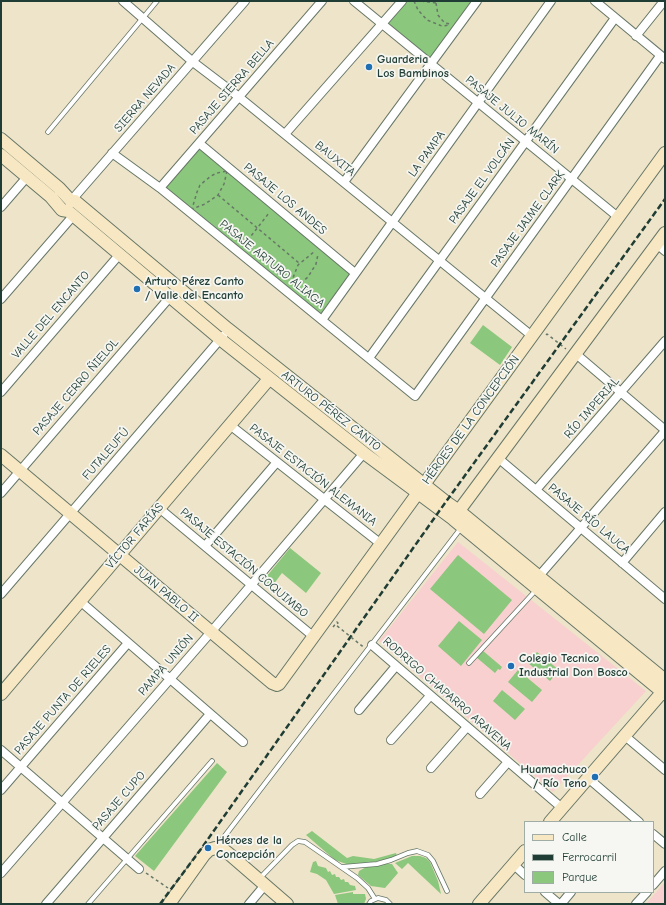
<!DOCTYPE html>
<meta charset="utf-8">
<style>
body{margin:0}
#map{position:relative;width:666px;height:905px;overflow:hidden;background:#eee4c9;font-family:"Comic Neue",sans-serif}
canvas{display:block}
.frame{position:absolute;inset:0;border:2px solid #1f3d34;pointer-events:none}
.legend{position:absolute;left:524px;top:821px;width:130px;height:72px;box-sizing:border-box;background:#f6f6f2;border:1px solid #a0aca6;margin:0;padding:5px 7px;list-style:none;font-size:12px;color:#1f3d34}
.legend li{display:flex;align-items:center;gap:8px;height:20px}
.legend b{width:20px;border:1px solid #a0aca6}
</style>
<div id="map">
<canvas width="666" height="905"></canvas>
<div class="frame"></div>
<ul class="legend">
<li><b style="height:5px;background:#f7e8c3"></b>Calle</li>
<li><b style="height:5px;background:#1f3d34"></b>Ferrocarril</li>
<li><b style="height:11px;background:#8bc77c"></b>Parque</li>
</ul>
</div>
<script>
const g = document.querySelector('canvas').getContext('2d');
g.lineJoin = 'round';
function paint(path, color) { g.fillStyle = color; g.fill(path, 'evenodd'); }
const poly = rows => new Path2D(rows.map(r => 'M' + r).join(''));
function trace(path, color, width, dash) { g.strokeStyle = color; g.lineWidth = width; g.lineCap = dash ? 'butt' : 'round'; g.setLineDash(dash || []); g.stroke(path); }
function drawText(font, color, halo, rows, align = 'center') {
  g.font = font + ' "Comic Neue",sans-serif'; g.lineWidth = 3.5; g.setLineDash([]); g.textBaseline = 'middle'; g.strokeStyle = halo; g.fillStyle = color; for (const [text, x, y, turn = 0] of rows) {
    g.save(); g.translate(x, y); g.rotate((+turn || 0) * Math.PI / 180); g.textAlign = isNaN(turn) ? turn : align; if (halo) g.strokeText(text, 0, 0); g.fillText(text, 0, 0); g.restore();
  }
}
const built = poly([
 [458,542,646,691,553,792,379,641],
 [665,882,665,904,646,904]
]);
const green = poly([
 [404,1,473,1,430,60,385,22],
 [200,146,352,271,319,316,164,187],
 [483,325,512,347,500,365,470,343],
 [290,548,321,573,306,593,282,573,270,589,262,582],
 [458,555,512,600,484,634,430,589],
 [459,621,482,640,461,666,438,646],
 [482,650,502,667,500,670,498,669,495,673,476,657],
 [537,652,559,670,550,681,528,663],
 [518,670,542,690,532,702,508,682],
 [502,690,525,709,515,720,493,701],
 [217,763,227,772,154,871,135,856],
 [312,831,347,858,353,856,374,859,396,853,397,856,389,860,349,865,335,860,306,835],
 [412,856,420,856,426,858,430,862,438,881,441,894,408,863,402,869,395,863],
 [316,861,318,866,326,868,328,872,330,871,332,875,335,874,336,877,339,877,341,880,344,879,345,882,348,882,350,885,355,886,356,890,334,894,326,880,317,874,310,872,313,862],
 [384,864,392,864,398,873,385,888,371,886,358,875,359,871,368,866],
 [353,892,353,894,365,894,366,899,364,904,338,904,335,895]
]);
const path = poly([
 [414,1,418,10,427,20,442,26,449,25],
 [421,1,436,3,438,1],
 [436,3,438,15,441,19,445,23,451,24],
 [227,171,224,184,218,195,205,204,192,209,197,192,200,185,211,176,217,173,227,171],
 [218,195,299,263],
 [244,245,269,213],
 [291,283,298,265,315,251],
 [296,287,308,277,316,264,318,254],
 [546,335,547,334,566,349],
 [146,873,168,888]
]);
const lane = poly([
 [48,132,157,1],
 [469,663,537,589],
 [217,846,461,528],
 [342,867,377,864,391,860,408,853,417,851,428,855,433,861,447,891],
 [260,878,292,845,298,841,305,842,357,878,368,888,375,899],
 [88,904,212,761],
 [369,904,371,901,378,898,386,900,390,904]
]);
const street = poly([
 [123,1,193,62,239,97,532,336],
 [354,1,618,217],
 [595,1,665,59],
 [636,36,664,1],
 [285,134,402,1],
 [199,143,355,273],
 [112,153,160,188,415,396,660,56],
 [344,182,477,1],
 [160,188,322,1],
 [70,202,245,1],
 [1,207,27,177],
 [657,244,665,251],
 [1,299,73,216],
 [322,320,551,1],
 [576,354,665,430],
 [369,358,615,18],
 [1,392,119,255],
 [230,425,381,544],
 [498,458,665,599],
 [536,490,665,341],
 [1,493,170,297],
 [159,508,314,637],
 [205,546,277,462],
 [622,563,665,512],
 [539,576,665,431],
 [1,594,223,336],
 [80,601,243,742],
 [372,645,562,808],
 [359,710,396,666],
 [625,736,665,770],
 [391,740,430,696],
 [1,750,139,869],
 [431,768,467,727],
 [588,778,639,822],
 [1,790,128,643],
 [480,794,508,762],
 [653,834,665,844],
 [513,864,525,875],
 [1,873,211,632,364,453],
 [653,885,665,871],
 [545,892,559,904],
 [46,904,210,714],
 [249,904,265,885],
 [561,904,571,892],
 [636,904,647,892]
]);
const secondary = poly([
 [1,139,59,188,71,201,75,201,228,329,446,502,459,511,665,680],
 [1,155,51,197,62,210,68,211,220,339,364,453,453,519,665,694],
 [1,455,272,683,277,685,279,684,665,153],
 [455,516,665,233],
 [1,694,269,379],
 [550,822,665,689],
 [169,904,204,855,209,850,215,848,224,850,228,853,287,904],
 [479,904,525,851]
]);
const rail = poly([
 [160,904,201,849,440,510,665,199]
]);
const pathBridge = poly([
 [333,627,337,622,338,623,336,625,362,646,364,643]
]);
const markers = [
 [369,67,4,"#1f6fb2"],
 [137,289,4,"#1f6fb2"],
 [511,666,4,"#1f6fb2"],
 [595,777,4,"#1f6fb2"],
 [208,848,4,"#1f6fb2"]
];
const poiNames = [
 ["Guarderia",377,60],
 ["Los Bambinos",377,74],
 ["Arturo Pérez Canto",145,282],
 ["/ Valle del Encanto",145,296],
 ["Colegio Tecnico",519,659],
 ["Industrial Don Bosco",519,673],
 ["Huamachuco",587,770,"right"],
 ["/ Río Teno",587,784,"right"],
 ["Héroes de la",216,841],
 ["Concepción",216,855]
];
const streetNames = [
 ["PASAJE SIERRA BELLA",232,87,-49],
 ["SIERRA NEVADA",145,98,-49],
 ["PASAJE JULIO MARÍN",512,115,39],
 ["LA PAMPA",427,154,-54],
 ["BAUXITA",335,159,39],
 ["PASAJE EL VOLCÁN",482,181,-54],
 ["PASAJE LOS ANDES",285,199,40],
 ["PASAJE JAIME CLARK",528,219,-54],
 ["PASAJE ARTURO ALIAGA",272,264,39],
 ["VALLE DEL ENCANTO",51,315,-49],
 ["PASAJE CERRO ÑIELOL",76,387,-49],
 ["RÍO IMPERIAL",592,408,-49],
 ["ARTURO PÉREZ CANTO",331,411,38],
 ["HÉROES DE LA CONCEPCIÓN",471,420,-54],
 ["FUTALEUFÚ",106,454,-49],
 ["PASAJE ESTACIÓN ALEMANIA",313,475,38],
 ["PASAJE RÍO LAUCA",589,519,40],
 ["VÍCTOR FARÍAS",135,536,-50],
 ["PASAJE ESTACIÓN COQUIMBO",244,563,40],
 ["JUAN PABLO II",166,594,40],
 ["PAMPA UNIÓN",166,665,-49],
 ["RODRIGO CHAPARRO ARAVENA",447,694,41],
 ["PASAJE PUNTA DE RIELES",63,700,-49],
 ["PASAJE CUPO",119,801,-49]
];
paint(built, '#f7d0cf');
paint(green, '#8bc77c');
trace(lane, '#677768', 5.5);
trace(street, '#677768', 10);
trace(secondary, '#677768', 14);
trace(path, '#677768', 1.5, [3, 3]);
trace(lane, '#fff', 4);
trace(street, '#fff', 8);
trace(secondary, '#f7e8c3', 12);
trace(rail, '#1f3d34', 2.5, [6, 3]);
trace(pathBridge, '#677768', 1.5, [3, 3]);
for (const [x, y, r, color] of markers) { const dot = new Path2D(); dot.arc(x, y, r, 0, 2 * Math.PI); g.fillStyle = color; g.fill(dot); trace(dot, '#f6f6f2', 1.5); }
drawText('bold 12px', '#1f3d34', '#f6f6f2', poiNames, 'left');
drawText('12px', '#1f3d34', '#f6f6f2', streetNames);
</script>
